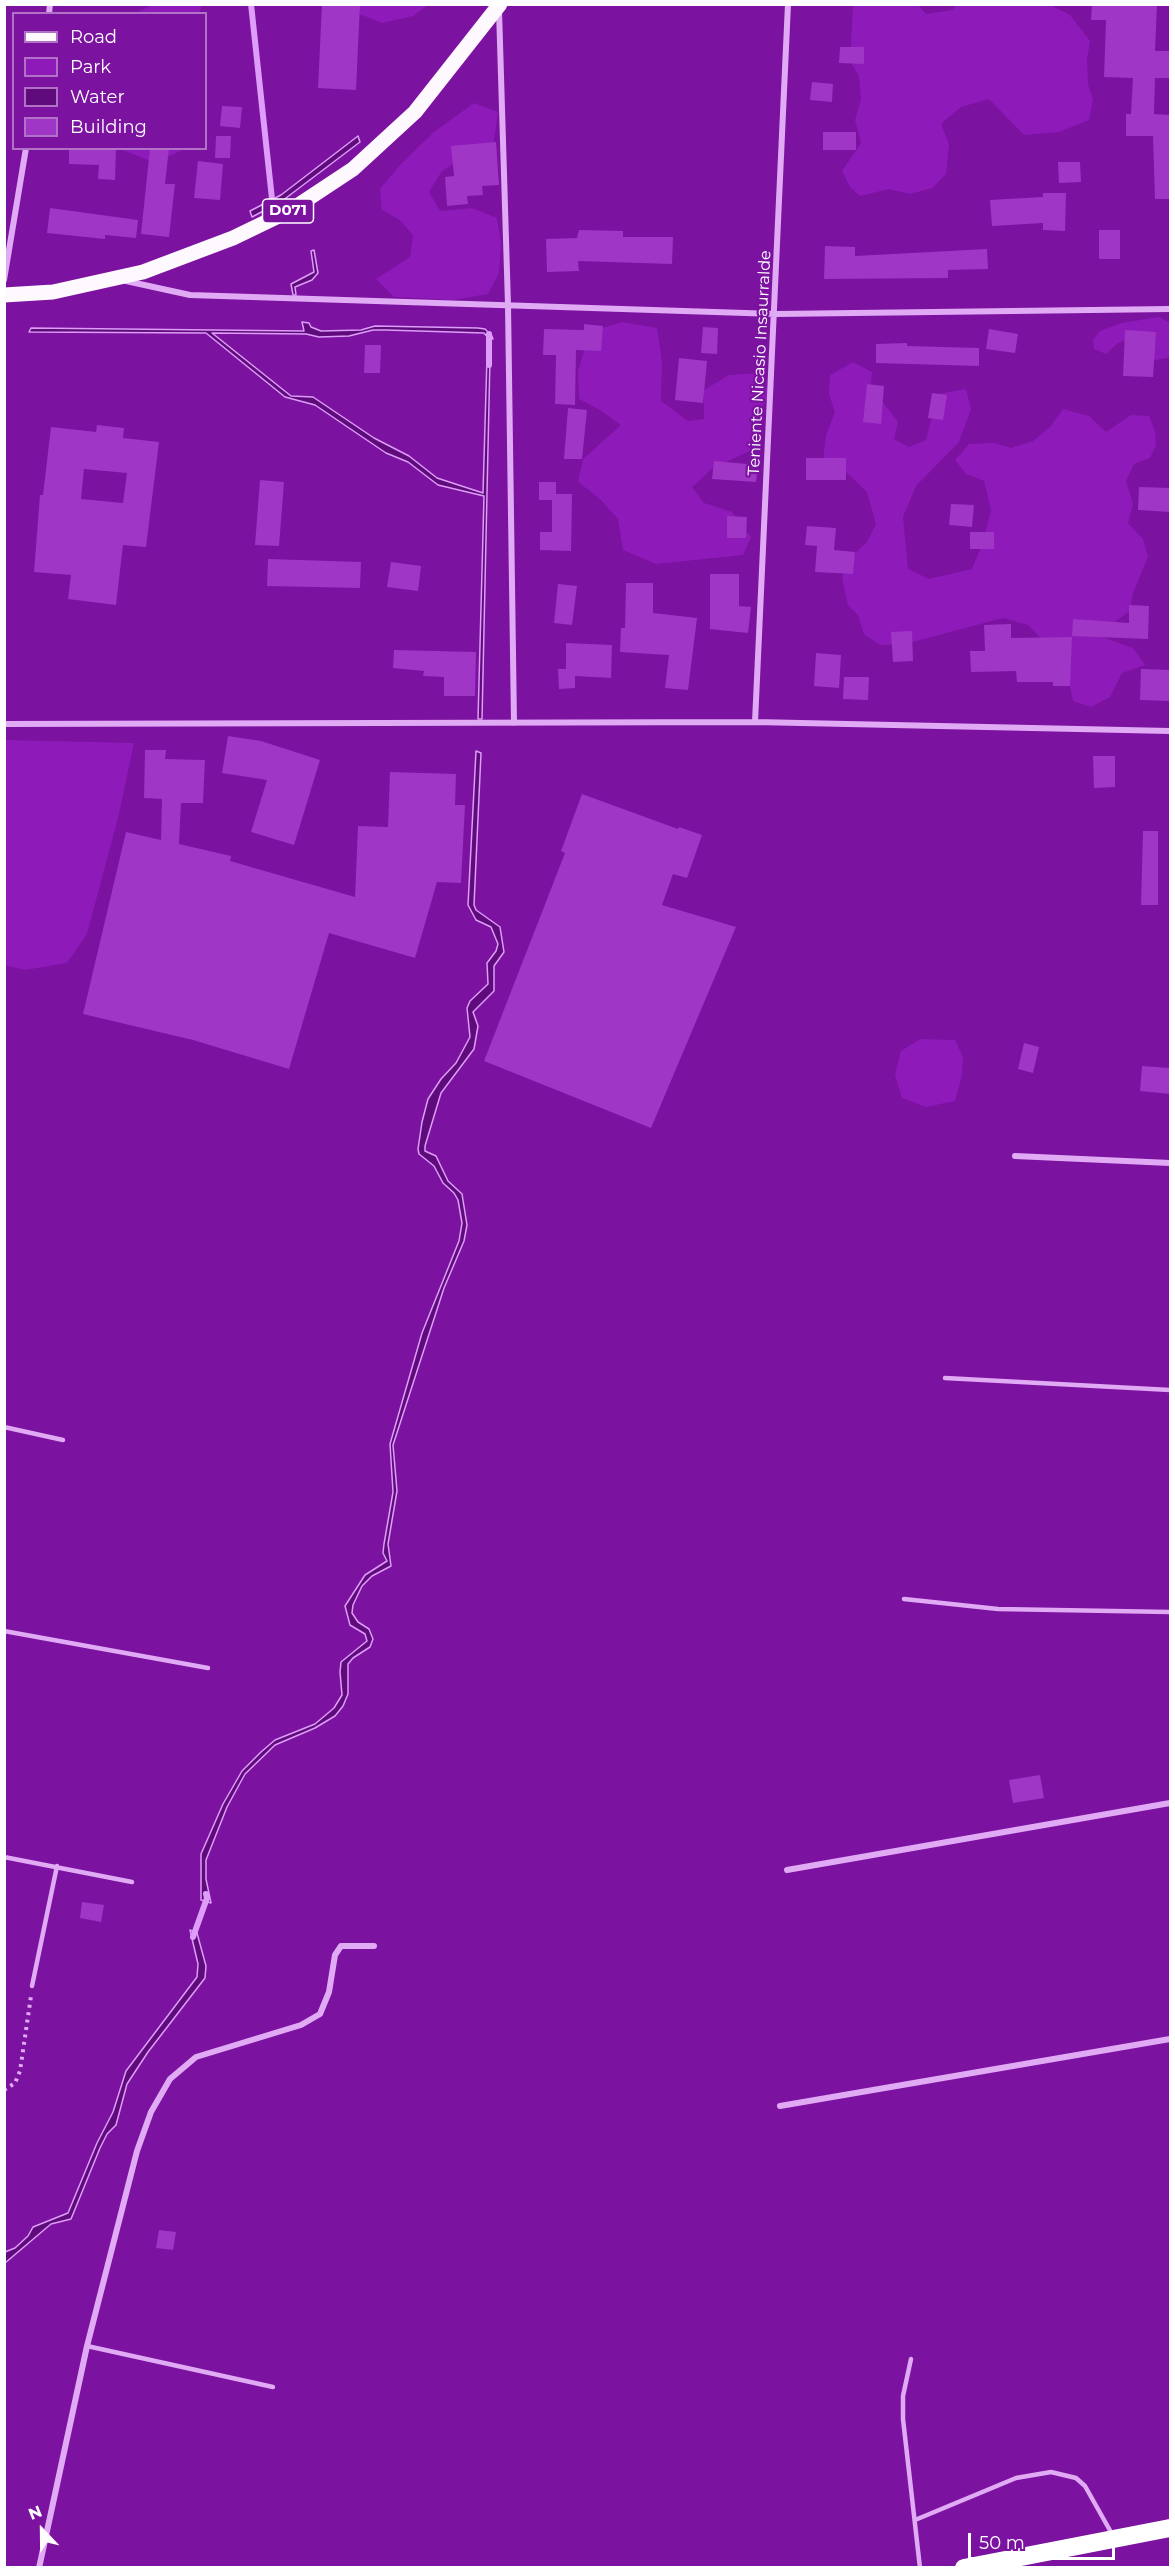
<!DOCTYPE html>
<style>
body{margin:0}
#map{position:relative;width:1175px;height:2572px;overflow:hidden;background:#7b12a0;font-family:Montserrat,sans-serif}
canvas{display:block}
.frame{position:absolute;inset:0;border:6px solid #fff;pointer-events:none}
.legend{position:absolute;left:12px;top:12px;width:195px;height:138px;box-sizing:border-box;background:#7b12a0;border:2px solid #b071c6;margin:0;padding:8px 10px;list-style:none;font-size:18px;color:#fff}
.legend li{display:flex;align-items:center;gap:12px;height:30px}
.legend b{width:30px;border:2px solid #b071c6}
.north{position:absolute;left:12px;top:2500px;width:60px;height:60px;-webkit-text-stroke:4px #7b12a0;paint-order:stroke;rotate:338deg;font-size:16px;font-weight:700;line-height:24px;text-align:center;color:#fff}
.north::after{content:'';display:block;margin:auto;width:21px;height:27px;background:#fff;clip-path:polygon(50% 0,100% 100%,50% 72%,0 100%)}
.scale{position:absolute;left:968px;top:2533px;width:147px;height:27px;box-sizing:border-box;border:3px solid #fff;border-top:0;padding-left:8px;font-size:18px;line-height:21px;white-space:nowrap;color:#fff;-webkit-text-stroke:4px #7b12a0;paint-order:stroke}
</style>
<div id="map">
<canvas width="1175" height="2572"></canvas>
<div class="frame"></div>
<ul class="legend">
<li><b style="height:8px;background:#fef8ff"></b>Road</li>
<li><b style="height:16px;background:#8f1aba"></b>Park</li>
<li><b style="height:16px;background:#600b7c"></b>Water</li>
<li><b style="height:16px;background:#9f36c5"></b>Building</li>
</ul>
<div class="north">N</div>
<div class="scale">50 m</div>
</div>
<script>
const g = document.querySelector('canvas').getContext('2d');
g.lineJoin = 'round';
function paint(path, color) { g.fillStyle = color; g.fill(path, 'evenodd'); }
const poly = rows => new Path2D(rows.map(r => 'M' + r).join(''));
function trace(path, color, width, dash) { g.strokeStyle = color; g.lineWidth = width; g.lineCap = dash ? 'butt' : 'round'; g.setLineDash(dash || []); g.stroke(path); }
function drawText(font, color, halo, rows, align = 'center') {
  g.font = font + ' Montserrat,sans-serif'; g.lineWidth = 4.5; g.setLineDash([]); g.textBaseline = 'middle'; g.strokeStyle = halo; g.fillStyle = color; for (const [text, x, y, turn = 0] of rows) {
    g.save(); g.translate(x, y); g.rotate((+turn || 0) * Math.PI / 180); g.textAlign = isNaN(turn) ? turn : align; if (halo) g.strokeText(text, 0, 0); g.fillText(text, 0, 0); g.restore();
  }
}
const green = poly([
 [198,5,201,6,200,13,136,13,152,5],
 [349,5,428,5,413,16,382,23,352,11],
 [853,5,918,5,926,14,952,10,957,5,1050,5,1070,15,1090,41,1087,60,1088,85,1093,99,1089,120,1059,132,1024,135,989,99,961,107,941,124,949,144,946,174,932,188,910,194,889,189,860,196,850,187,842,171,861,143,855,120,861,99,859,76,850,61],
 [474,103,498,112,493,147,460,160,442,171,429,192,440,211,472,208,497,218,501,243,499,273,488,294,453,300,394,297,376,279,410,257,413,235,400,220,382,210,380,189,399,166,434,132],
 [120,149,184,149,156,163],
 [1159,317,1170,323,1170,356,1167,358,1155,360,1129,339,1118,343,1106,354,1094,349,1093,340,1100,331,1121,323],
 [622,322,657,328,662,362,661,401,688,421,704,419,704,390,729,375,757,373,770,393,755,421,752,450,713,468,692,487,704,503,732,512,751,537,743,555,656,564,623,550,618,519,599,498,578,482,583,459,621,425,600,410,579,399,578,371,586,345,602,328],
 [853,362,872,372,870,392,882,401,898,422,894,439,909,447,926,440,938,394,966,389,971,409,959,442,916,486,903,517,908,569,929,579,972,569,983,542,991,510,984,481,966,474,955,460,969,444,994,443,1011,448,1033,441,1050,427,1063,409,1089,416,1106,432,1131,415,1149,416,1155,431,1156,445,1150,458,1134,464,1126,481,1133,504,1128,523,1143,539,1148,557,1133,593,1130,611,1112,624,1105,638,1133,648,1145,665,1122,673,1110,697,1091,707,1073,701,1066,667,1051,648,1028,625,1003,618,905,644,880,645,864,634,858,615,848,605,842,578,850,558,867,542,876,524,867,492,847,473,823,460,826,435,835,412,829,394,830,375],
 [5,740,134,743,119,814,87,934,67,963,25,970,5,965],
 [920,1039,955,1040,963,1057,962,1075,955,1101,926,1107,902,1098,895,1075,901,1051]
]);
const water = poly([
 [358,136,360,142,282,201,252,217,250,211,281,195,358,136],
 [314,250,318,273,312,280,295,287,296,295,293,295,291,284,314,272,311,251,314,250],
 [302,322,309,323,311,327,321,331,361,330,375,326,478,328,485,329,492,336,493,339,489,339,484,333,386,330,373,330,349,336,319,337,306,334,212,333,291,396,313,397,374,438,409,456,437,478,483,493,487,357,490,358,482,719,478,719,484,496,438,485,408,462,386,453,315,405,285,397,206,333,29,332,31,328,304,331,302,322],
 [476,751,481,753,474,905,476,910,500,927,504,952,494,966,494,991,473,1012,478,1026,474,1049,441,1093,425,1146,425,1151,436,1156,448,1181,462,1194,467,1225,464,1241,444,1288,393,1445,397,1491,388,1544,391,1566,372,1576,362,1586,353,1605,352,1613,358,1622,369,1629,373,1639,370,1647,353,1658,348,1664,348,1694,343,1706,335,1716,315,1728,275,1745,245,1774,227,1807,206,1860,206,1879,211,1903,201,1900,201,1854,223,1804,242,1771,261,1752,275,1740,315,1724,334,1708,342,1695,340,1672,341,1662,367,1641,365,1634,350,1625,345,1606,365,1575,387,1561,383,1553,384,1544,393,1492,390,1444,422,1333,459,1241,462,1223,458,1200,454,1193,443,1183,434,1166,419,1154,418,1149,422,1122,428,1099,441,1079,456,1063,470,1037,467,1008,470,1001,488,984,487,963,496,951,498,944,491,927,476,920,468,905,476,751],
 [190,1930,197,1933,206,1966,205,1978,148,2052,127,2084,116,2125,107,2134,100,2148,71,2219,51,2224,5,2263,5,2252,15,2248,28,2236,33,2227,68,2213,97,2143,113,2112,126,2071,197,1977,198,1964,190,1930]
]);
const stream = poly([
 [251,4,272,199],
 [489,365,489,334],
 [193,1937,207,1898,206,1894]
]);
const building = poly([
 [322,4,360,4,356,90,318,88],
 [1092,4,1157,4,1155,51,1170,51,1170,78,1155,78,1154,114,1170,115,1170,199,1155,199,1153,136,1126,136,1126,114,1131,114,1133,78,1104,77,1106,20,1091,20],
 [840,47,864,47,864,64,839,63],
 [812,82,833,84,832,102,810,100],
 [222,106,242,107,240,128,220,126],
 [823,132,856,132,856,150,823,150],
 [216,136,231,136,230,158,215,158],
 [496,142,499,185,482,186,483,195,467,196,468,204,447,206,445,177,454,176,451,146],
 [69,148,116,148,115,180,98,179,99,165,69,164],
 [150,148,169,148,165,184,175,184,169,237,141,234],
 [198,161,223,164,220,200,194,198],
 [1058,162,1080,162,1081,182,1059,183],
 [1043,193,1066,193,1065,231,1043,230,1043,223,992,226,990,200,1043,197],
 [50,208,138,220,136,238,105,235,105,239,47,233],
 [579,230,623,231,623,237,673,237,672,264,578,261,579,271,547,272,546,239,577,238],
 [1099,230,1120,230,1120,259,1099,259],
 [825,246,855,247,855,256,987,249,988,269,948,270,948,278,824,279],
 [584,324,603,326,601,351,576,350,575,405,555,404,556,355,543,355,544,329,584,330],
 [703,327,718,328,717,354,701,353],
 [989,329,1018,334,1015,353,986,349],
 [1125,330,1156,332,1153,377,1123,376],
 [907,343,907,346,979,348,979,366,876,363,876,344],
 [365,345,381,345,380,373,364,373],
 [679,358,707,361,703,403,675,400],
 [867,384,884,386,881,424,863,422],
 [932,393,947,395,943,420,928,418],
 [568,408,587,410,582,459,564,459],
 [97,425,124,428,123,438,159,442,146,547,123,545,116,605,68,599,71,575,34,572,40,495,43,495,51,427,96,432],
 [84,469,127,473,123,503,81,499],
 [806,458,846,458,846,480,806,480],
 [714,461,758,465,756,482,712,479],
 [260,480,284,482,279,546,255,545],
 [539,482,556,482,556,494,572,494,571,551,540,550,540,532,552,532,552,500,539,500],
 [1139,487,1170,488,1170,512,1138,510],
 [951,504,974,505,972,527,949,525],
 [727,516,747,517,746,538,727,538],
 [807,526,836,528,834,550,855,552,853,574,815,572,817,546,805,545],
 [970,532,994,532,994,549,970,549],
 [268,559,361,562,360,588,267,586],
 [391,562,421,566,418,591,387,587],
 [710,574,739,574,739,606,751,607,748,633,710,629],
 [626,583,653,583,653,613,697,618,688,690,665,688,669,655,620,652,621,628,625,628],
 [558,584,577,586,572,625,554,623],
 [1129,605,1149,606,1148,639,1072,636,1073,619,1129,623],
 [1011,624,1011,638,1072,637,1070,686,1053,686,1053,682,1017,682,1016,671,971,672,970,651,985,651,984,625],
 [912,631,913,661,893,662,891,632],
 [566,643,612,645,611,678,575,676,575,688,559,689,558,669,566,669],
 [394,650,476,652,475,696,444,696,444,677,423,676,424,671,393,668],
 [816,653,841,655,839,688,814,686],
 [1141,669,1170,670,1170,701,1140,700],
 [844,677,869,677,868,700,843,699],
 [228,736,261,741,320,760,294,845,251,832,267,780,222,773],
 [145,750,166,750,165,759,205,760,203,803,181,803,179,844,231,856,230,861,355,897,358,826,388,827,390,772,456,774,455,805,465,805,461,883,437,882,415,958,329,933,289,1069,193,1040,83,1014,126,832,161,840,162,799,144,798],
 [1093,756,1115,756,1115,787,1094,788],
 [582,794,678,829,679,827,702,835,687,878,673,874,662,905,736,927,651,1128,484,1061,565,853,561,851],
 [1143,831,1158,831,1158,905,1141,905],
 [1024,1043,1039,1047,1033,1073,1018,1069],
 [1142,1066,1170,1068,1170,1094,1140,1091],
 [1040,1775,1044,1798,1013,1803,1009,1780],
 [82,1902,104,1905,101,1922,80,1918],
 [159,2230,176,2232,173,2250,156,2248]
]);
const path = poly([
 [4,2090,15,2083,20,2071,31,1996]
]);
const lane = poly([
 [945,1378,1170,1390],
 [4,1427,63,1440],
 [904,1599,998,1609,1170,1612],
 [4,1631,208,1668],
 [4,1857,132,1882],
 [32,1986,57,1866],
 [87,2346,273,2387],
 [911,2359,903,2396,903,2419,920,2568],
 [915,2520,1016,2478,1051,2472,1076,2478,1085,2486,1112,2534]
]);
const street = poly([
 [499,10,508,305,514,723],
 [49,14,50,4],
 [4,280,26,148],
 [126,281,190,295,776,314,1170,309],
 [755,722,788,4],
 [4,724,755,722,1170,731],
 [1015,1156,1170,1163],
 [787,1870,1170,1803],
 [780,2106,1170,2039],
 [39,2568,87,2346,137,2151,151,2112,170,2079,196,2057,301,2025,320,2014,329,1992,335,1955,341,1946,374,1946]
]);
const primary = poly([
 [4,295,53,292,143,272,233,238,291,210,353,169,415,112,500,4]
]);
const highway = poly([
 [964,2568,1170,2528]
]);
const shields = [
 [288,211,51]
];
const shieldNames = [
 ["D071",288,211]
];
const streetNames = [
 ["Teniente Nicasio Insaurralde",760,363,-87]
];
paint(green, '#8f1aba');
paint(water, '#600b7c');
trace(water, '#dd9df8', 1.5);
trace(stream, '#dd9df8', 6);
paint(building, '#9f36c5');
trace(path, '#e0aaf5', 4, [3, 4.5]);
trace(lane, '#e0aaf5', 4.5);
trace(street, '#e0aaf5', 6);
trace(primary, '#fef8ff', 15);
trace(highway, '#fff', 18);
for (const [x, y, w] of shields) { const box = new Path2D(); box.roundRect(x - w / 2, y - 12, w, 24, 4.5); g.fillStyle = '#7b12a0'; g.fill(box); trace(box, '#fff', 1.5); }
drawText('bold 15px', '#fff', null, shieldNames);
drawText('16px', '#fff', '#7b12a0', streetNames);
</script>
